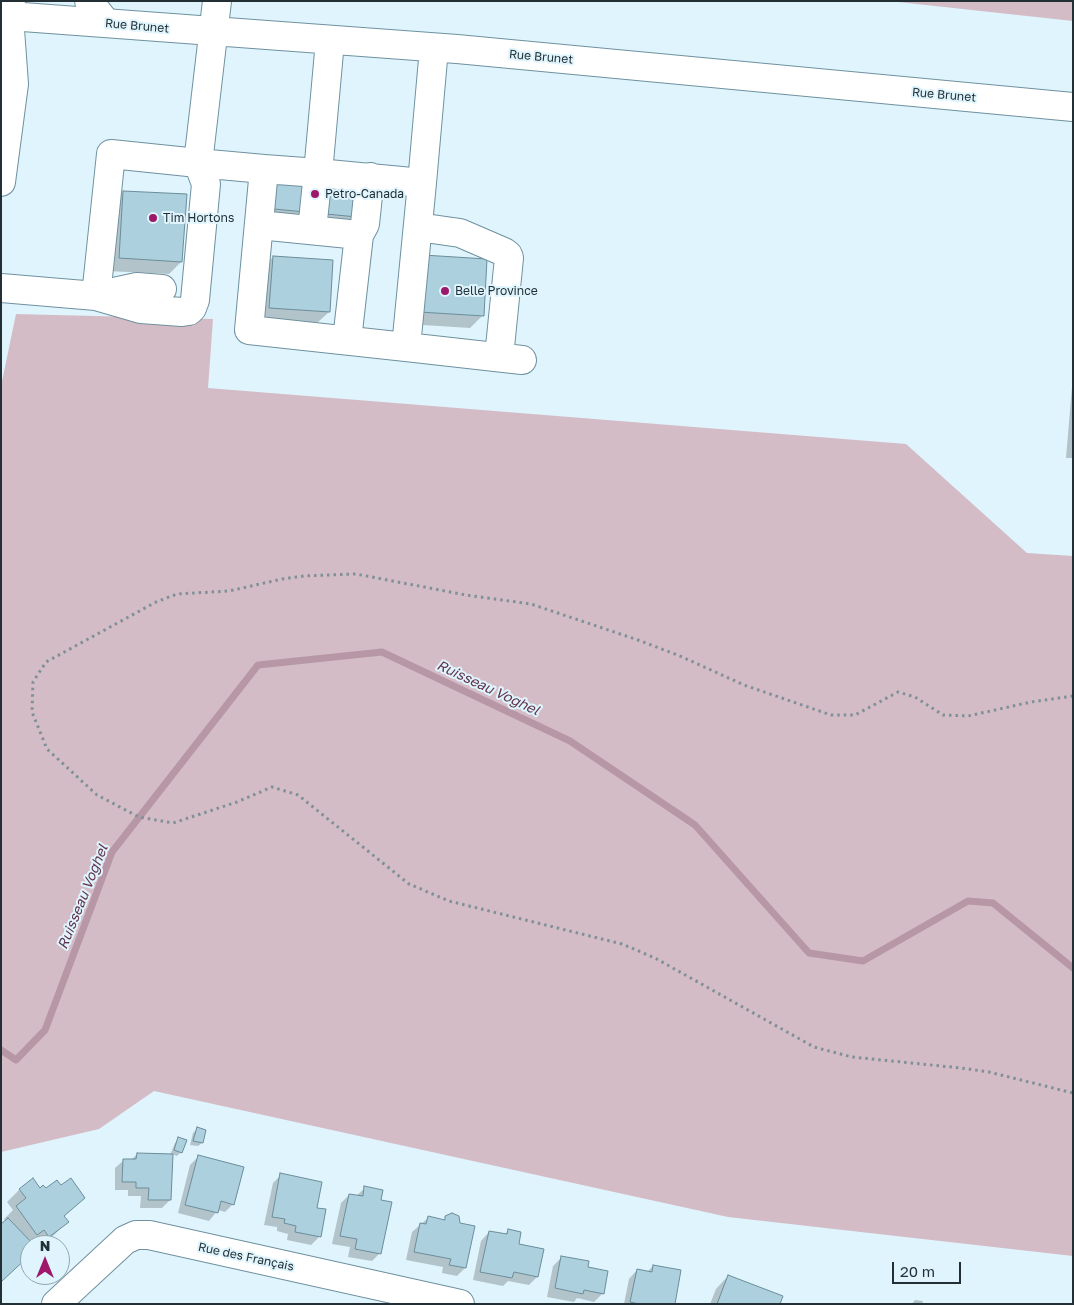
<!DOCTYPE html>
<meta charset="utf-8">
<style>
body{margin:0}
#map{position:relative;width:1074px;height:1305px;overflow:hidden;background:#dff4fd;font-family:"Golos Text",sans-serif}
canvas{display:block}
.frame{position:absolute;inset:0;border:2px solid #223036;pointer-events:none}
.north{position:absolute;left:20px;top:1235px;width:50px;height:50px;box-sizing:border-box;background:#dff4fd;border:1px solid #93a6ad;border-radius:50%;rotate:0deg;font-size:14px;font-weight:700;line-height:20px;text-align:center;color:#223036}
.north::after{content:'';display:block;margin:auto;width:18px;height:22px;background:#9d186a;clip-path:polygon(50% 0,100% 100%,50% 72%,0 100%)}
.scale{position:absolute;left:892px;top:1262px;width:69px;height:22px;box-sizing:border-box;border:2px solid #223036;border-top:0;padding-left:6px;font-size:15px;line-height:18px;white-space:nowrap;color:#223036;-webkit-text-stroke:4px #dff4fd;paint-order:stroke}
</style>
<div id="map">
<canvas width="1074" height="1305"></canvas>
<div class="frame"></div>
<div class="north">N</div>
<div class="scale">20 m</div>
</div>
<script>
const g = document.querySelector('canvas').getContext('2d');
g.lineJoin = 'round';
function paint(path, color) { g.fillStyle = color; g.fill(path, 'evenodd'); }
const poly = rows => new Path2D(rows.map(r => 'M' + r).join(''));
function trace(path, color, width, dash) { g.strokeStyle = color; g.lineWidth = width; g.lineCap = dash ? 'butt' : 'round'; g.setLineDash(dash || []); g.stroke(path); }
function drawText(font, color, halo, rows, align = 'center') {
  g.font = font + ' "Golos Text",sans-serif'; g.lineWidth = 4; g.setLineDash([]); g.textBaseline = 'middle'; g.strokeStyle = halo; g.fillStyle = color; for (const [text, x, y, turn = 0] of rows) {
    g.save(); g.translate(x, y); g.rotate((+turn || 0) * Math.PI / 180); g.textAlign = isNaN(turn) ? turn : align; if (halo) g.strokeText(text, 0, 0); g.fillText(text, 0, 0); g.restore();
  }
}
const green = poly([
 [889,1,1073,1,1073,21],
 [16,314,213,319,208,388,906,444,1027,553,1073,556,1073,1256,728,1217,154,1091,99,1129,1,1152,1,386]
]);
const shadow = poly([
 [277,181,359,190,352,221,271,212,274,185],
 [124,192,181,262,169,274,107,271,111,204],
 [273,257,329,312,316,324,257,320,261,270],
 [411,269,482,316,470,328,407,324],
 [1073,375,1073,458,1066,458],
 [197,1129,202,1143,198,1146,190,1145,193,1133],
 [179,1139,181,1152,177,1156,172,1154,170,1200,162,1208,140,1208,141,1196,128,1196,128,1190,115,1190,115,1168,124,1160,131,1160,137,1154,170,1155,175,1143],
 [198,1157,233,1204,225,1212,218,1210,209,1221,178,1213,190,1165],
 [281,1175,316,1209,320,1236,311,1245,287,1240,288,1234,277,1231,277,1227,264,1225,273,1183],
 [33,1180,40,1189,46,1190,61,1187,84,1198,63,1217,67,1222,54,1235,40,1245,30,1245,30,1254,4,1219,13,1210,7,1202,19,1190],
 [365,1188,379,1201,380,1253,372,1261,348,1257,350,1247,332,1244,341,1203,349,1195,356,1196],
 [448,1215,465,1268,457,1276,442,1273,443,1267,406,1260,412,1232,428,1218,443,1221],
 [509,1230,537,1277,529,1285,508,1281,503,1286,473,1280,481,1241,489,1232,504,1235],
 [562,1257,587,1268,603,1293,594,1302,577,1298,574,1302,547,1297,553,1266],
 [653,1266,674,1304,624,1304,629,1279,637,1270,647,1272],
 [728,1276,778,1304,710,1304,716,1289],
 [915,1300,923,1301,922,1304,912,1304]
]);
const stream = poly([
 [1,1050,16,1060,45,1030,112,852,258,665,382,652,570,741,695,825,809,953,863,961,968,901,993,903,1073,968]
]);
const building = poly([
 [277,180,360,189,357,217,274,209,277,180],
 [123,191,187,194,182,262,119,258,123,191],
 [423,255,487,259,484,316,419,312,423,255],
 [273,256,333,260,330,312,269,308,273,256],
 [197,1127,206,1130,203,1143,193,1141,197,1127],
 [178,1137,187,1140,182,1153,174,1150,178,1137],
 [137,1153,173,1154,171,1200,148,1200,149,1188,136,1188,136,1182,122,1182,123,1159,136,1159,137,1153],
 [198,1155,244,1167,234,1205,221,1201,218,1213,185,1205,198,1155],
 [280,1173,322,1182,317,1208,326,1209,321,1237,295,1232,296,1226,284,1223,285,1219,272,1217,280,1173],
 [33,1178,40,1188,43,1185,46,1188,57,1180,61,1185,71,1178,85,1198,64,1216,69,1222,49,1237,44,1230,37,1235,16,1206,26,1198,19,1189,33,1178],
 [364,1186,383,1190,381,1200,392,1202,381,1254,355,1249,357,1239,340,1236,349,1194,363,1196,364,1186],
 [452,1213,459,1216,460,1223,475,1226,466,1268,449,1265,451,1259,414,1252,420,1223,426,1224,428,1216,445,1220,445,1216,452,1213],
 [8,1218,34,1245,30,1245,30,1255,1,1282,1,1224,8,1218],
 [508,1229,521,1232,519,1244,544,1249,538,1277,514,1272,512,1278,480,1272,489,1231,507,1234,508,1229],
 [561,1256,589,1261,588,1267,608,1271,604,1294,584,1290,583,1294,555,1288,561,1256],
 [653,1265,681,1270,675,1304,639,1304,630,1302,637,1269,652,1272,653,1265],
 [728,1275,783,1296,780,1304,717,1304,728,1275]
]);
const path = poly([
 [1073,696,1031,702,968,716,943,715,915,697,898,692,855,715,831,715,744,685,680,656,638,640,531,604,466,595,356,574,304,576,282,579,229,591,177,594,156,602,46,662,33,682,32,712,47,749,97,795,139,817,173,823,237,802,272,787,298,795,409,884,449,901,622,944,655,958,814,1047,852,1057,961,1068,989,1072,1073,1093]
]);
const minor = poly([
 [9,16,457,49,1073,107],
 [264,169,249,330,406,347,422,183],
 [259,225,359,235,347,340],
 [418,227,460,233,504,252,508,255,509,258,499,357],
 [312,230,318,173,422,183,434,48],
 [359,235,365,224,370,177],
 [1,288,96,296,111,154,198,163,217,1],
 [100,295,137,287,162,289],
 [96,296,141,309,182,312,189,311,192,308,195,300,206,184,198,163,264,169,318,173,330,41],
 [406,347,522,360],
 [56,1304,125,1240,136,1235,149,1235,460,1304]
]);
const major = poly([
 [89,1,106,23],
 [1,182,14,84,9,16,11,1]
]);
const markers = [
 [315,194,5,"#9d186a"],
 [153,218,5,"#9d186a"],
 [445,291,5,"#9d186a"]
];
const streetNames = [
 ["Rue Brunet",137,26,5],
 ["Rue Brunet",541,57,5],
 ["Rue Brunet",944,95,5],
 ["Rue des Français",246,1257,12]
];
const poiNames = [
 ["Petro-Canada",325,194],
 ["Tim Hortons",163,218],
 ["Belle Province",455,291]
];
const waterNames = [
 ["Ruisseau Voghel",488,688,25],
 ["Ruisseau Voghel",83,897,-68]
];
paint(green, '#d4bcc6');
paint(shadow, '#0003');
trace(stream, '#b797a6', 7);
paint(building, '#acd0de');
trace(building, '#6b8d9a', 1);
trace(minor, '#6f919f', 30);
trace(major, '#6f919f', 30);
trace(path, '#7f9098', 3, [2.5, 4]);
trace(minor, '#fff', 28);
trace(major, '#fff', 28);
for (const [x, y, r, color] of markers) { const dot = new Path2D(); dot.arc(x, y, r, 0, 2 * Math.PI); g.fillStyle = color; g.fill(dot); trace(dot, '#dff4fd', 2); }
drawText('12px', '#223036', '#dff4fd', streetNames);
drawText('12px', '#223036', '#dff4fd', poiNames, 'left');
drawText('italic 14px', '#62344b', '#dff4fd', waterNames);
</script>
